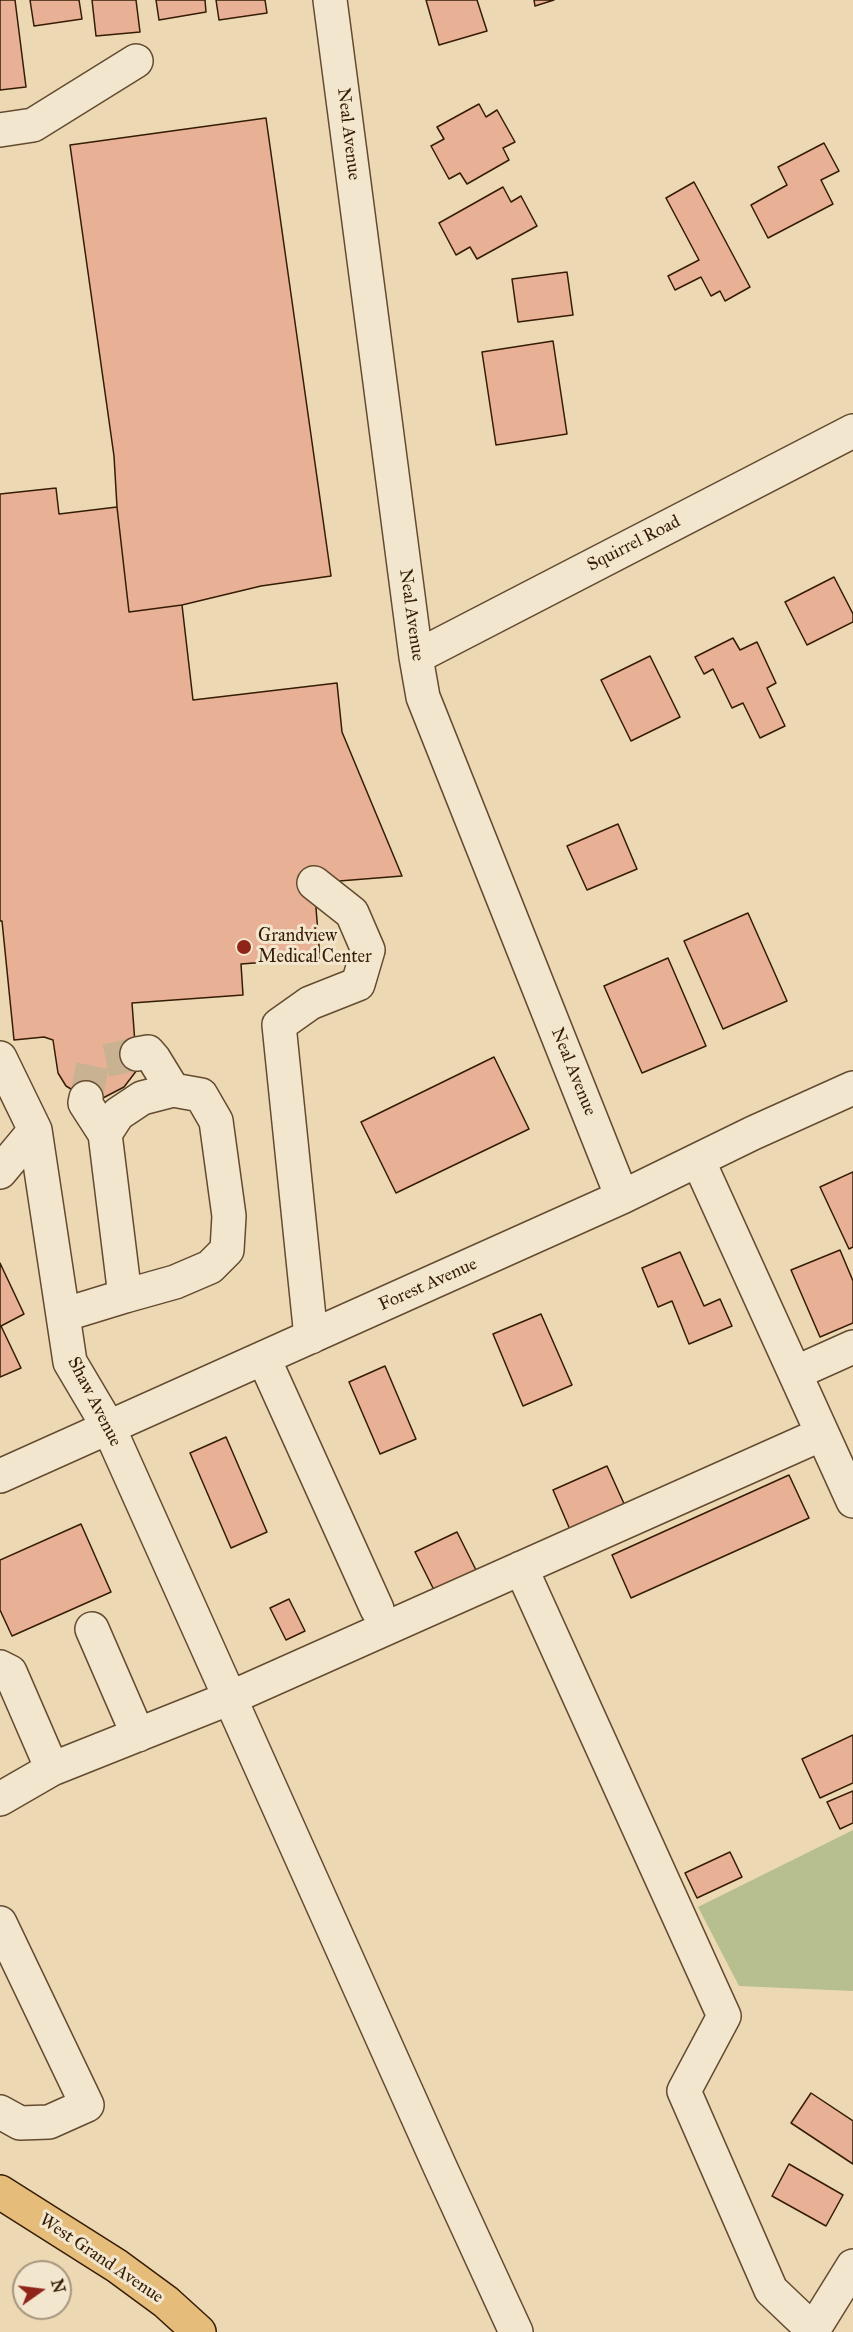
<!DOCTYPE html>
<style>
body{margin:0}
#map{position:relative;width:853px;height:2332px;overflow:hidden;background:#edd8b4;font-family:"IM FELL Great Primer",serif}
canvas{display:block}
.north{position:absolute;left:12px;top:2260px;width:60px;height:60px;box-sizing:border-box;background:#f3e6ce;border:2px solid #a7957d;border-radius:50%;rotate:76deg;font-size:16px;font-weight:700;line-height:24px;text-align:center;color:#351c04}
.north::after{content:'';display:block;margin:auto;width:21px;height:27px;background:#8f2418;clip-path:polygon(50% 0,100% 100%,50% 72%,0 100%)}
</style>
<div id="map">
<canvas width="853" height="2332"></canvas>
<div class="north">N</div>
</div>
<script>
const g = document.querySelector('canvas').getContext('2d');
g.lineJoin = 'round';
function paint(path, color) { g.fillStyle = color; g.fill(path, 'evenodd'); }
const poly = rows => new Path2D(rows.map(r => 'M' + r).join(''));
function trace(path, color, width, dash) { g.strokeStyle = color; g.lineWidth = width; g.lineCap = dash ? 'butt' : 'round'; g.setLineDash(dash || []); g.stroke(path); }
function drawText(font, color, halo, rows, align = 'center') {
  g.font = font + ' "IM FELL Great Primer",serif'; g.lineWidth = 6; g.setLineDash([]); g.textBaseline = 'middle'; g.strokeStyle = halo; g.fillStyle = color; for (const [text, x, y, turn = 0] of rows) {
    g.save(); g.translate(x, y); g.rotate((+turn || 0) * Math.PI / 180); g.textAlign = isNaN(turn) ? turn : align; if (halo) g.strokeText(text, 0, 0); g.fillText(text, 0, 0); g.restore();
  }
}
const green = poly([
 [853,1830,853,1991,739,1986,698,1907]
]);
const building = poly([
 [0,0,15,0,26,87,0,90,0,0],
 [30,0,79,0,82,19,34,26,30,0],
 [92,0,136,0,140,32,96,36,92,0],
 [156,0,205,0,206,12,159,20,156,0],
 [216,0,265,0,267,13,219,20,216,0],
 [426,0,477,0,487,31,439,45,426,0],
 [534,0,554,0,535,6,534,0],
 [479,104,486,117,497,110,515,142,503,148,509,160,467,184,460,173,449,179,431,146,444,139,437,127,479,104],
 [266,118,331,576,261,586,182,605,129,612,117,507,114,456,70,145,266,118],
 [824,143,839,171,821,180,833,204,768,238,751,205,787,185,778,167,824,143],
 [694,182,750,287,725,301,720,291,711,296,701,277,675,290,668,276,699,260,666,198,694,182],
 [503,187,511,202,521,196,537,226,477,259,470,247,456,255,439,223,503,187],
 [567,272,573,315,518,322,512,279,567,272],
 [553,341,567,434,496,445,482,352,553,341],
 [56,488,59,514,117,507,129,612,182,605,193,700,337,683,342,732,402,876,314,883,320,958,241,964,243,995,132,1003,137,1070,124,1087,103,1098,86,1098,66,1086,58,1073,53,1040,44,1037,14,1040,2,921,0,921,0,494,56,488],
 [834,577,853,614,853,622,807,645,785,602,834,577],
 [733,638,740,650,757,642,776,683,767,688,785,726,760,738,743,703,732,708,713,669,704,674,695,657,733,638],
 [650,656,680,717,631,741,601,680,650,656],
 [618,824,637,869,587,890,567,846,618,824],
 [748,913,787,1001,723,1029,684,941,748,913],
 [668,958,706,1046,642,1073,604,986,668,958],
 [494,1057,529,1129,396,1193,361,1122,494,1057],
 [853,1172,853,1247,849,1249,820,1187,853,1172],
 [840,1250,853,1281,853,1323,820,1337,791,1270,840,1250],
 [680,1252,704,1306,720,1299,732,1326,689,1344,672,1301,658,1307,642,1268,680,1252],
 [0,1263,24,1314,1,1326,21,1368,0,1377,0,1263],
 [541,1314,572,1385,523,1406,493,1334,541,1314],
 [385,1366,416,1439,380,1454,349,1382,385,1366],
 [226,1437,267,1532,231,1548,190,1453,226,1437],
 [607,1466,626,1508,571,1532,553,1490,607,1466],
 [789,1475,809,1518,631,1598,612,1555,789,1475],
 [81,1524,111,1592,12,1636,0,1610,0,1560,81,1524],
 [457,1532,476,1570,434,1590,415,1552,457,1532],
 [289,1599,305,1631,286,1640,270,1608,289,1599],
 [853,1735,853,1783,820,1798,802,1759,853,1735],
 [853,1791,853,1823,840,1829,827,1802,853,1791],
 [730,1852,742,1877,697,1898,685,1873,730,1852],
 [811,2093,853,2121,853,2164,791,2123,811,2093],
 [789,2164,843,2195,826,2226,772,2196,789,2164]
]);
const minorTunnel = poly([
 [86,1098,93,1063,137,1054]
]);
const minor = poly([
 [330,0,416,657,423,697,622,1197],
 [0,130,33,125,136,61],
 [416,657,853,431],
 [137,1054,148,1052,154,1059,173,1090],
 [0,1058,35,1130,70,1362,109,1428,441,2169,516,2332],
 [86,1098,85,1103,105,1134],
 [698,1160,853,1501],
 [0,1172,35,1130],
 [63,1315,125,1296,175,1282,210,1267,227,1250,229,1216,216,1121,201,1095,173,1090,142,1098,118,1114,105,1134,125,1296],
 [311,1337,279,1025,310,1003,358,984,368,950,352,913,314,883],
 [264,1359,377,1609],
 [795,1373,853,1347],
 [0,1476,622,1197,753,1133,853,1088],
 [521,1568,724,2016,684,2091,771,2290,813,2330],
 [92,1629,138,1735],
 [0,1667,10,1672,52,1769],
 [0,1799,52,1769,230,1698,822,1434],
 [0,1923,87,2105,49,2122,20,2123,0,2112],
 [812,2332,853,2266]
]);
const major = poly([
 [0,2192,117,2266,166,2302,199,2332]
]);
const markers = [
 [244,947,8,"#8f2418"]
];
const streetNames = [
 ["Neal Avenue",348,134,83],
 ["Squirrel Road",634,544,-27],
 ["Neal Avenue",411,615,82],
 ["Neal Avenue",573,1072,68],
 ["Forest Avenue",428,1285,-24],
 ["Shaw Avenue",94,1402,63],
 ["West Grand Avenue",101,2259,34]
];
const poiNames = [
 ["Grandview",258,937],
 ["Medical Center",258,958]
];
paint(green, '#b7bf8e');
paint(building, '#e8b196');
trace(building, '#351c04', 1.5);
trace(minorTunnel, '#c8b291', 33, [33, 16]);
trace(minor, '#634b30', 36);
trace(major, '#351c04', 36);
trace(minor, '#f3e6ce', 33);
trace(major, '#e6bc7a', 33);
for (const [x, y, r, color] of markers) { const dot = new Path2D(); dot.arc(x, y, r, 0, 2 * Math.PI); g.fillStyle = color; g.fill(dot); trace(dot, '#f3e6ce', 2); }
drawText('18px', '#351c04', '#f3e6ce', streetNames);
drawText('18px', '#351c04', '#f3e6ce', poiNames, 'left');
</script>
